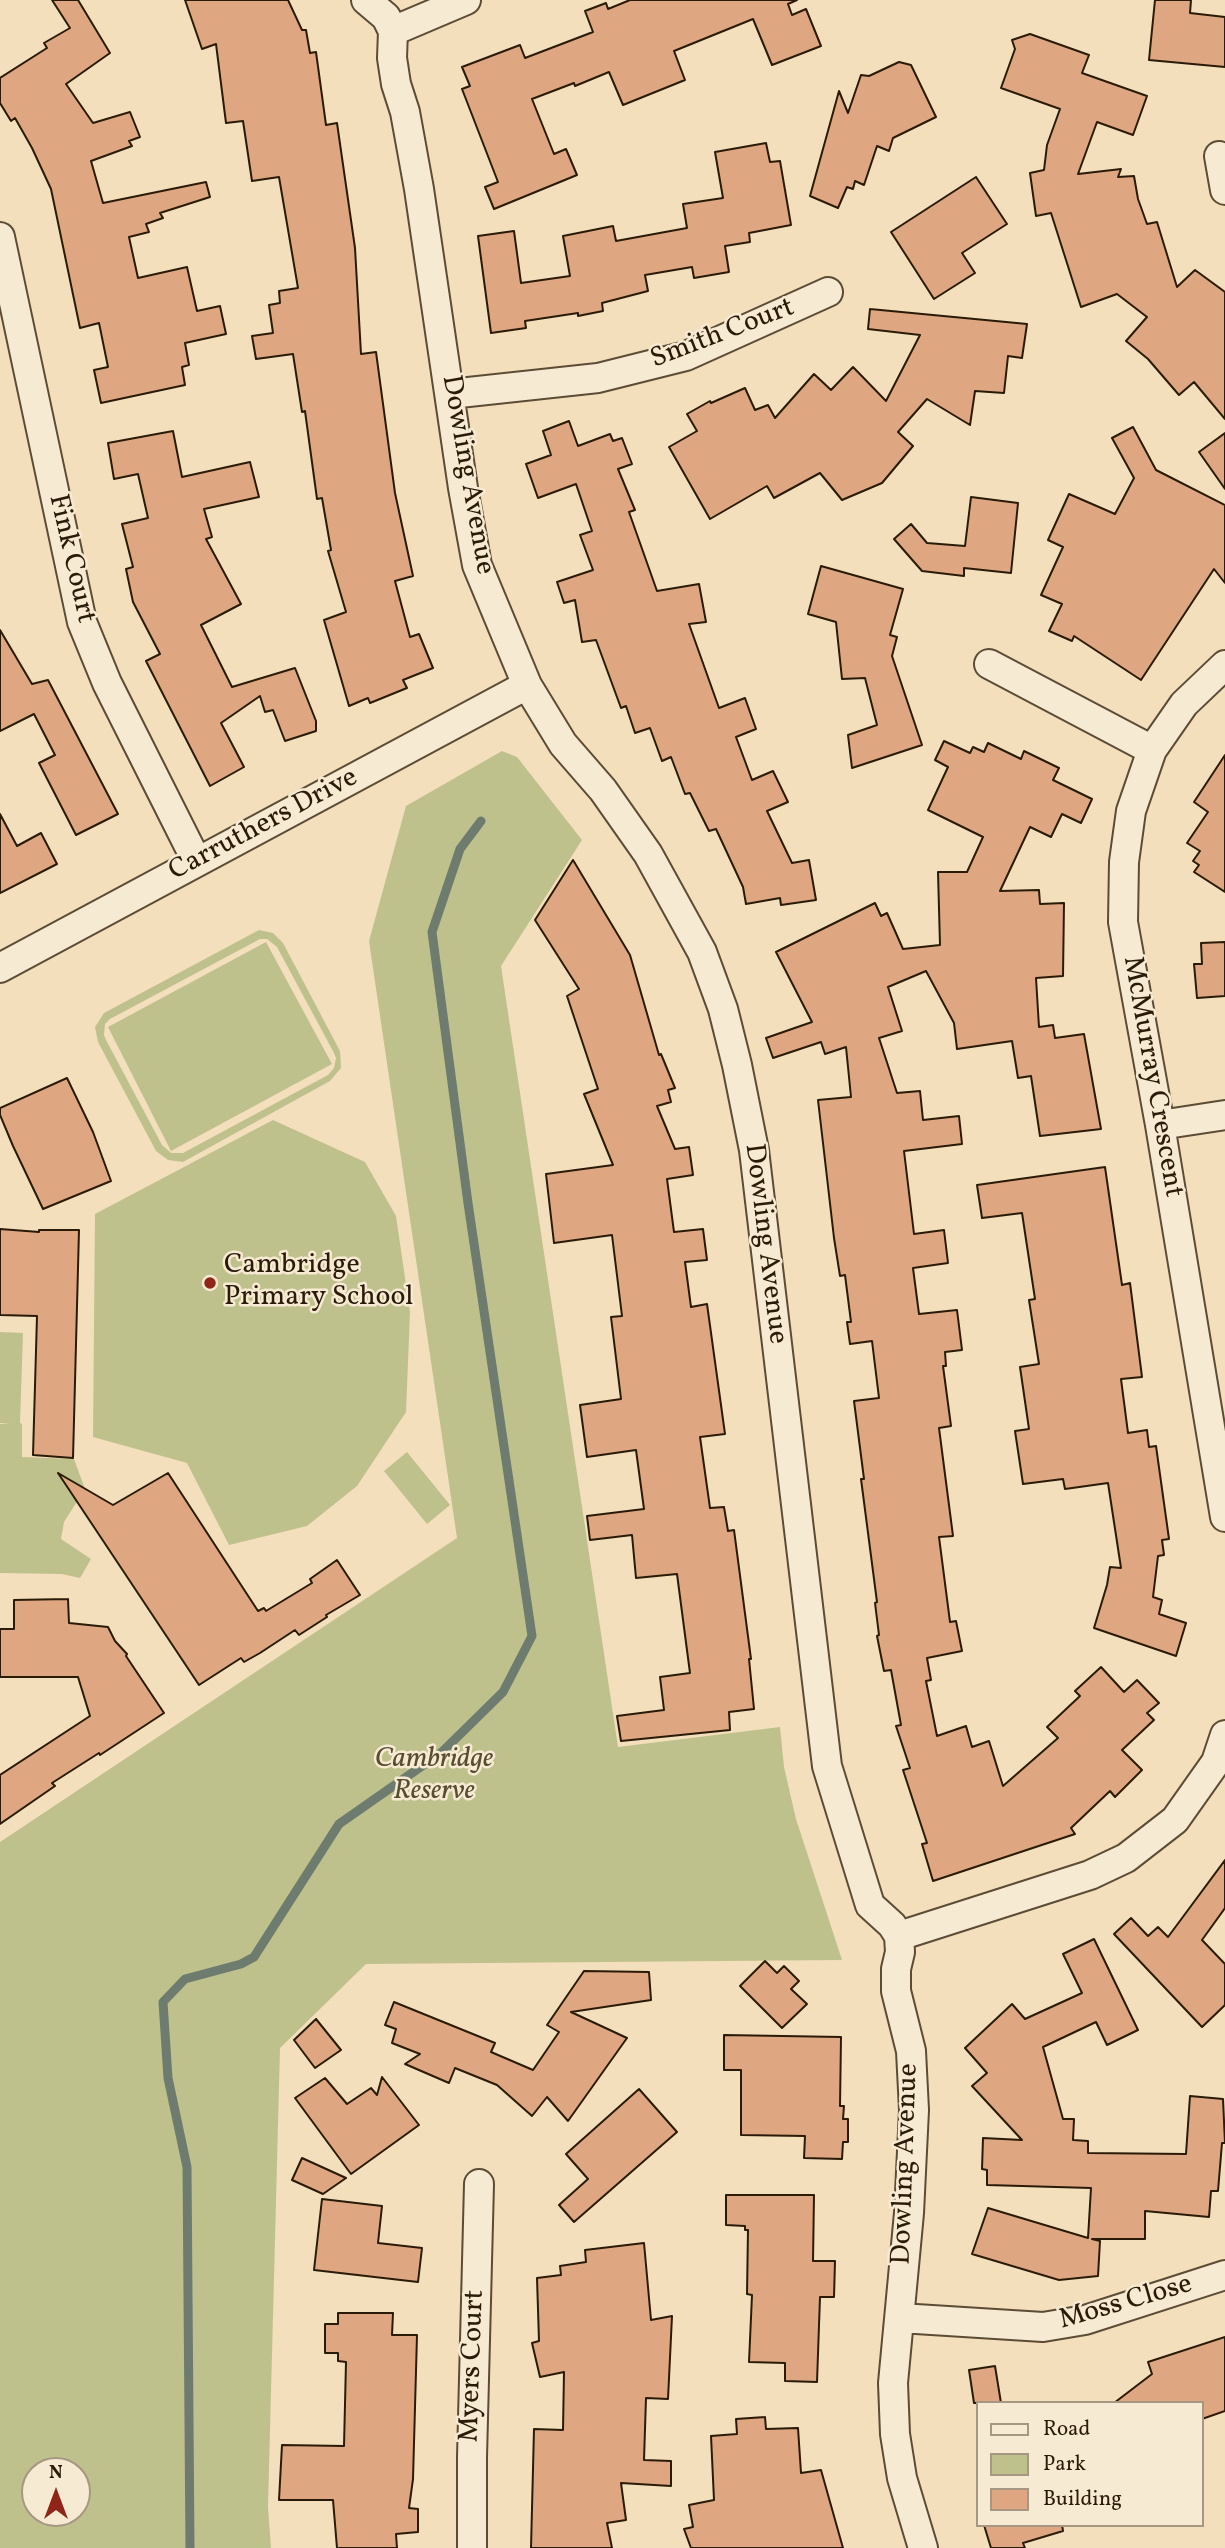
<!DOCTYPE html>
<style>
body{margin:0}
#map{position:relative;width:1225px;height:2548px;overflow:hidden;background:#f3dfbb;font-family:Vollkorn,serif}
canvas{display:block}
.legend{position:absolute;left:976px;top:2401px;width:228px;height:126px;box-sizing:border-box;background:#f7ead3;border:2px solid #a59782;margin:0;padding:9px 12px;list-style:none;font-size:21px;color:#2a1b08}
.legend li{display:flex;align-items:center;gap:14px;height:35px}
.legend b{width:35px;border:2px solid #a59782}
.north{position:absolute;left:21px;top:2457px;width:70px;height:70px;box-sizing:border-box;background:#f7ead3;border:2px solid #a59782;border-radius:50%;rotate:0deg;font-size:19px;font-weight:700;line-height:28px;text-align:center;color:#2a1b08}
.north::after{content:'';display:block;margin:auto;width:24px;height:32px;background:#8f2418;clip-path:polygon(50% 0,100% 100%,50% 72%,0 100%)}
</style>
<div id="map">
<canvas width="1225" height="2548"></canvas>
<ul class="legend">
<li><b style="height:9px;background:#f7ead3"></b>Road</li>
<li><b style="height:19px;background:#bfc18d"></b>Park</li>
<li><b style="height:19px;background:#dea782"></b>Building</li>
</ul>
<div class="north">N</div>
</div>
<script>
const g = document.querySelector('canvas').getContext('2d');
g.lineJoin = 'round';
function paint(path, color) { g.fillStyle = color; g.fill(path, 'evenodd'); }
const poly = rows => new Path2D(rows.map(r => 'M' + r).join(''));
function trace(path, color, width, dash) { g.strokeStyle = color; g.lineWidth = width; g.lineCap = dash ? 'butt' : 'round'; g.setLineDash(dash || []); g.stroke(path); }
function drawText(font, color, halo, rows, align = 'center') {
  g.font = font + ' Vollkorn,serif'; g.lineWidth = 5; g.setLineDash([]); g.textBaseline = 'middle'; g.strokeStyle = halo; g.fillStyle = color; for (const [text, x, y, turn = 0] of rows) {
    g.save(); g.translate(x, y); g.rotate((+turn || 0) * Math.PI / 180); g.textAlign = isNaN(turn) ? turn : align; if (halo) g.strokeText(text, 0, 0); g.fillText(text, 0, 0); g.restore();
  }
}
const green = poly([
 [502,751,517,757,582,840,501,966,618,1747,780,1727,784,1767,796,1819,842,1960,366,1964,280,2048,268,2507,271,2548,0,2548,0,1842,457,1538,369,941,406,806],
 [35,2471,77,2471,77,2513,35,2513],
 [259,930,273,933,283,943,340,1051,341,1068,330,1081,183,1162,168,1160,156,1151,98,1042,95,1027,104,1013],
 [260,939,267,939,277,947,334,1053,336,1058,334,1068,328,1075,183,1153,171,1153,162,1145,106,1040,104,1035,105,1024,110,1019],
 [266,942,332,1064,171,1151,108,1027],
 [273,1120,365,1162,396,1216,410,1312,406,1412,357,1486,307,1526,229,1545,187,1463,93,1437,95,1214],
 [0,1332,23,1333,20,1423,22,1424,22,1457,74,1459,85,1489,64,1522,61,1539,91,1559,80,1578,62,1574,0,1573,0,1424,10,1423,0,1423],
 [407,1452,450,1505,427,1524,384,1471]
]);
const stream = poly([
 [190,2548,187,2167,168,2078,163,2002,185,1979,241,1964,254,1957,339,1824,442,1752,503,1692,532,1636,468,1203,432,932,460,849,481,821]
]);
const building = poly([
 [52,0,78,0,110,53,66,84,93,123,130,112,140,137,129,141,132,146,91,161,103,203,206,182,210,197,160,213,163,218,146,224,149,232,129,237,138,278,187,267,197,311,220,306,226,334,185,343,189,365,182,367,185,385,101,403,94,370,108,367,99,323,80,328,51,189,32,148,15,118,11,121,0,103,0,78,47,48,44,43,70,28,52,0],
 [185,0,288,0,302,30,306,30,310,53,316,52,326,125,337,123,355,248,361,354,376,352,395,493,413,576,395,581,410,637,419,634,433,668,403,680,407,688,370,703,368,698,349,706,324,620,346,612,328,551,331,550,322,498,317,499,305,411,302,412,293,354,256,359,252,336,273,333,269,305,280,303,279,291,298,288,279,177,252,181,243,121,226,123,216,44,202,49,185,0],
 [630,0,797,0,788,4,792,15,806,9,821,46,772,65,753,19,674,51,685,80,623,105,609,72,575,86,574,83,532,99,554,154,566,149,577,175,494,209,485,187,498,182,462,89,470,86,462,67,520,45,525,58,593,32,585,11,606,3,608,9,630,0],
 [1155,0,1191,0,1190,13,1225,17,1225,67,1149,60,1155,0],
 [1030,34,1089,55,1082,73,1147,96,1133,135,1097,122,1078,174,1121,169,1118,177,1134,176,1138,199,1147,224,1157,222,1177,287,1195,270,1225,292,1225,419,1194,382,1179,395,1148,359,1126,341,1147,317,1117,294,1081,307,1051,213,1036,216,1030,173,1044,170,1047,145,1060,109,1001,88,1015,49,1012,40,1030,34],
 [899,62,911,65,936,117,893,138,889,151,877,146,864,185,855,181,853,189,847,187,838,208,810,196,839,91,848,113,861,75,869,76,899,62],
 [766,143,770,162,780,161,791,225,749,233,750,242,725,246,729,272,694,278,692,267,645,275,648,291,602,303,603,311,578,316,578,313,525,321,526,328,491,333,478,236,514,231,521,283,570,276,563,236,613,226,616,241,687,228,683,204,723,198,715,152,766,143],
 [976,177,1007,224,962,253,975,273,934,299,891,232,976,177],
 [870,309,1027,324,1022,358,1008,356,1004,393,975,391,970,425,927,399,898,432,913,446,882,483,842,500,820,473,774,498,767,486,710,519,669,447,697,431,687,414,710,401,711,403,745,388,755,410,768,405,775,418,814,374,831,390,853,367,886,401,920,335,868,329,870,309],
 [569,421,578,446,610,434,613,441,622,438,632,464,618,469,635,510,629,512,657,591,699,584,706,622,689,624,719,708,745,698,756,729,736,737,752,780,773,771,788,802,767,811,792,863,809,860,816,900,781,905,780,898,746,904,743,887,716,829,709,831,690,793,685,794,671,757,662,761,650,728,635,733,626,706,621,708,596,640,582,642,575,600,564,603,557,582,593,570,580,535,592,531,576,484,538,498,526,464,551,455,543,431,569,421],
 [1133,427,1156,470,1225,505,1225,583,1214,569,1141,680,1074,636,1072,641,1049,631,1062,604,1041,595,1063,547,1048,540,1069,494,1115,514,1134,478,1112,438,1133,427],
 [173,431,182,477,250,462,259,497,204,509,212,537,206,539,241,604,201,625,232,687,295,668,316,721,316,731,285,741,273,710,265,712,260,696,221,723,244,767,210,786,146,661,160,654,133,602,126,569,133,567,122,524,148,518,138,474,114,479,108,443,173,431],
 [1225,433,1225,489,1199,452,1225,433],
 [971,497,1018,503,1011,573,964,568,964,576,922,571,894,539,911,524,927,543,965,546,971,497],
 [821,566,903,589,890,635,897,637,892,656,922,745,852,768,848,735,877,725,865,678,842,679,836,622,808,614,821,566],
 [0,630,32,684,48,680,118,814,76,835,39,763,55,755,34,714,0,731,0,630],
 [944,741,970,753,973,747,984,752,988,743,1021,759,1024,751,1059,768,1053,780,1092,799,1081,823,1062,814,1051,837,1030,827,1000,891,1039,890,1040,904,1064,903,1063,976,1036,978,1039,1027,1053,1025,1055,1038,1084,1034,1101,1129,1040,1136,1031,1076,1018,1078,1012,1041,957,1049,954,1023,926,971,888,987,902,1031,879,1038,897,1093,920,1091,923,1120,959,1116,962,1144,904,1151,914,1234,944,1230,948,1263,913,1268,919,1314,957,1310,962,1350,945,1352,946,1366,943,1366,951,1426,939,1428,953,1536,939,1537,950,1622,956,1621,962,1651,927,1658,931,1680,926,1681,937,1736,966,1726,972,1747,989,1741,1003,1786,1058,1738,1047,1727,1080,1696,1075,1691,1101,1667,1124,1692,1137,1680,1159,1703,1147,1713,1154,1720,1122,1750,1142,1770,1115,1797,1110,1791,1071,1828,1075,1834,933,1881,922,1844,927,1843,903,1770,910,1768,896,1726,901,1725,891,1670,884,1671,877,1636,879,1635,875,1603,877,1602,861,1479,864,1479,854,1401,879,1398,872,1341,850,1344,847,1322,851,1322,845,1275,840,1276,834,1238,818,1100,851,1097,846,1047,825,1054,821,1042,773,1058,766,1038,812,1022,776,952,875,903,881,916,887,913,903,949,940,945,938,872,967,872,983,837,928,810,948,767,935,760,944,741],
 [1225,755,1225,892,1194,872,1199,865,1193,861,1200,851,1187,843,1208,812,1194,802,1225,755],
 [0,814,17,846,41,833,57,864,0,893,0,814],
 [573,860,630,955,659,1055,661,1054,675,1088,668,1090,671,1102,657,1106,675,1149,689,1147,693,1175,667,1179,674,1232,703,1229,707,1260,685,1262,691,1307,707,1304,725,1434,700,1437,710,1508,724,1507,728,1531,734,1530,751,1659,749,1659,754,1709,729,1712,730,1730,621,1741,617,1716,664,1710,660,1677,690,1673,677,1574,636,1578,632,1535,590,1540,587,1516,644,1509,636,1450,587,1457,580,1405,621,1399,611,1317,622,1316,612,1235,554,1243,546,1174,613,1165,584,1094,598,1089,567,996,579,989,535,920,573,860],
 [1225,942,1225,996,1197,998,1194,964,1202,964,1201,943,1225,942],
 [67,1078,93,1132,111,1181,43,1209,13,1146,0,1115,0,1108,67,1078],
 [1105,1167,1122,1285,1130,1283,1142,1377,1121,1379,1128,1433,1147,1430,1149,1447,1156,1446,1169,1539,1162,1540,1164,1555,1158,1556,1153,1597,1162,1600,1159,1614,1186,1623,1176,1656,1094,1628,1107,1585,1110,1567,1121,1568,1108,1483,1065,1489,1063,1479,1023,1484,1015,1431,1029,1429,1020,1367,1039,1364,1029,1300,1035,1299,1022,1213,982,1218,977,1185,1105,1167],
 [0,1229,39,1232,39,1230,79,1230,73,1458,33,1455,37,1316,0,1315,0,1229],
 [58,1473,113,1505,168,1473,258,1611,264,1608,266,1611,312,1583,310,1579,337,1560,360,1595,326,1615,327,1617,299,1635,295,1630,260,1653,244,1662,241,1658,199,1685,58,1473],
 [68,1599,69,1623,108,1627,115,1641,127,1654,126,1656,164,1713,100,1755,99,1753,52,1783,55,1786,0,1824,0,1775,90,1716,78,1677,0,1677,0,1629,14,1629,14,1600,68,1599],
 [1225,1860,1225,1908,1202,1940,1225,1964,1225,2005,1202,2027,1114,1934,1131,1918,1148,1936,1158,1927,1168,1937,1225,1860],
 [1094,1939,1138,2030,1107,2045,1096,2022,1043,2047,1063,2119,1074,2119,1073,2140,1088,2141,1088,2153,1186,2154,1190,2096,1223,2099,1225,2143,1222,2143,1218,2191,1211,2191,1209,2217,1145,2211,1145,2239,1092,2239,1100,2241,1098,2276,1059,2280,972,2254,988,2208,1088,2238,1091,2188,987,2185,987,2170,982,2169,983,2138,1022,2140,972,2086,987,2073,965,2048,1012,2004,1025,2019,1082,1993,1063,1954,1094,1939],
 [765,1961,777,1973,784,1966,799,1981,791,1989,807,2004,782,2028,740,1986,765,1961],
 [584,1971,649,1972,651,2000,571,2012,627,2038,568,2121,547,2097,532,2116,497,2085,455,2068,449,2083,405,2064,420,2054,392,2043,396,2029,385,2025,394,2002,495,2043,491,2052,533,2070,559,2032,547,2025,584,1971],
 [316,2019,341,2050,315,2068,294,2040,316,2019],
 [724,2035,841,2037,840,2106,844,2106,843,2119,848,2119,848,2142,843,2142,842,2159,804,2158,805,2136,741,2135,741,2070,724,2070,724,2035],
 [382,2077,419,2125,351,2174,295,2098,325,2078,347,2104,371,2088,377,2095,382,2077],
 [639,2089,677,2132,574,2222,559,2205,588,2179,566,2154,639,2089],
 [302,2158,346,2178,323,2194,292,2180,302,2158],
 [726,2195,814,2195,813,2261,835,2261,834,2297,820,2297,817,2382,785,2381,785,2363,749,2362,752,2295,747,2294,748,2230,745,2230,745,2226,726,2225,726,2195],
 [322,2199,382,2206,378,2243,422,2248,418,2282,314,2270,322,2199],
 [644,2243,651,2320,672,2316,668,2399,646,2398,644,2460,671,2461,671,2486,621,2483,626,2520,607,2523,612,2548,531,2548,534,2429,563,2430,564,2372,540,2377,532,2343,539,2341,537,2278,561,2275,560,2266,586,2262,585,2250,644,2243],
 [338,2313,393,2313,392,2335,417,2335,413,2479,409,2508,418,2509,418,2532,396,2534,397,2548,337,2548,333,2500,279,2500,282,2445,344,2446,346,2362,338,2361,338,2353,325,2353,325,2324,338,2324,338,2313],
 [1225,2337,1225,2411,1202,2419,1202,2403,1114,2403,1152,2374,1148,2362,1225,2337],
 [995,2366,1001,2403,974,2403,969,2370,995,2366],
 [765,2417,766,2429,798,2428,801,2473,821,2470,843,2548,691,2548,684,2529,693,2527,689,2505,714,2500,711,2436,737,2434,736,2419,765,2417],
 [984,2525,1062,2525,1063,2531,1023,2543,1025,2548,991,2548,984,2525]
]);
const minor = poly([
 [366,0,386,17,393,31,392,58,396,84,405,112,419,189,463,488,477,565,527,685,563,744,603,790,648,854,702,952,723,1009,737,1065,754,1150,827,1766,870,1905,892,1925,899,1936,900,1952,896,1969,896,1991,911,2051,914,2110,909,2213,893,2383,895,2434,902,2478,923,2548],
 [393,31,466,0],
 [1219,156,1225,190],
 [0,237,82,622,107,683,197,862],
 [450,394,598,378,686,356,828,292],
 [989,664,1152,750],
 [1225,665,1184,704,1152,750,1131,811,1124,862,1123,922,1160,1125,1225,1517],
 [0,968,527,685],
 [1160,1125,1225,1115],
 [899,1936,1090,1875,1126,1858,1175,1820,1216,1762,1225,1735],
 [900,2318,1043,2327,1085,2320,1225,2275],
 [472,2548,472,2457,479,2184]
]);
const markers = [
 [210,1283,7,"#8f2418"]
];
const streetNames = [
 ["Smith Court",723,335,-21],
 ["Dowling Avenue",466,475,80],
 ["Fink Court",70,559,77],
 ["Carruthers Drive",264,826,-28],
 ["McMurray Crescent",1151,1077,80],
 ["Dowling Avenue",764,1244,83],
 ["Dowling Avenue",907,2164,-88],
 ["Moss Close",1126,2304,-16],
 ["Myers Court",474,2366,-88]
];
const poiNames = [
 ["Cambridge",224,1267],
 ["Primary School",224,1299]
];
const parkNames = [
 ["Cambridge",434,1761],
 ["Reserve",434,1793]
];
paint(green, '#bfc18d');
trace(stream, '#6e7c6f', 9);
paint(building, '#dea782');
trace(building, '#2a1b08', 2);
trace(minor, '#5c4c35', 32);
trace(minor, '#f7ead3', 28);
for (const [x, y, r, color] of markers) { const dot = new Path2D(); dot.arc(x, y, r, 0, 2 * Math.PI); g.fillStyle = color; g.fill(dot); trace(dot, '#f7ead3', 2.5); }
drawText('28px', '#2a1b08', '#f7ead3', streetNames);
drawText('28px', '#2a1b08', '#f7ead3', poiNames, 'left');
drawText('italic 28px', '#574d30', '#f7ead3', parkNames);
</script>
